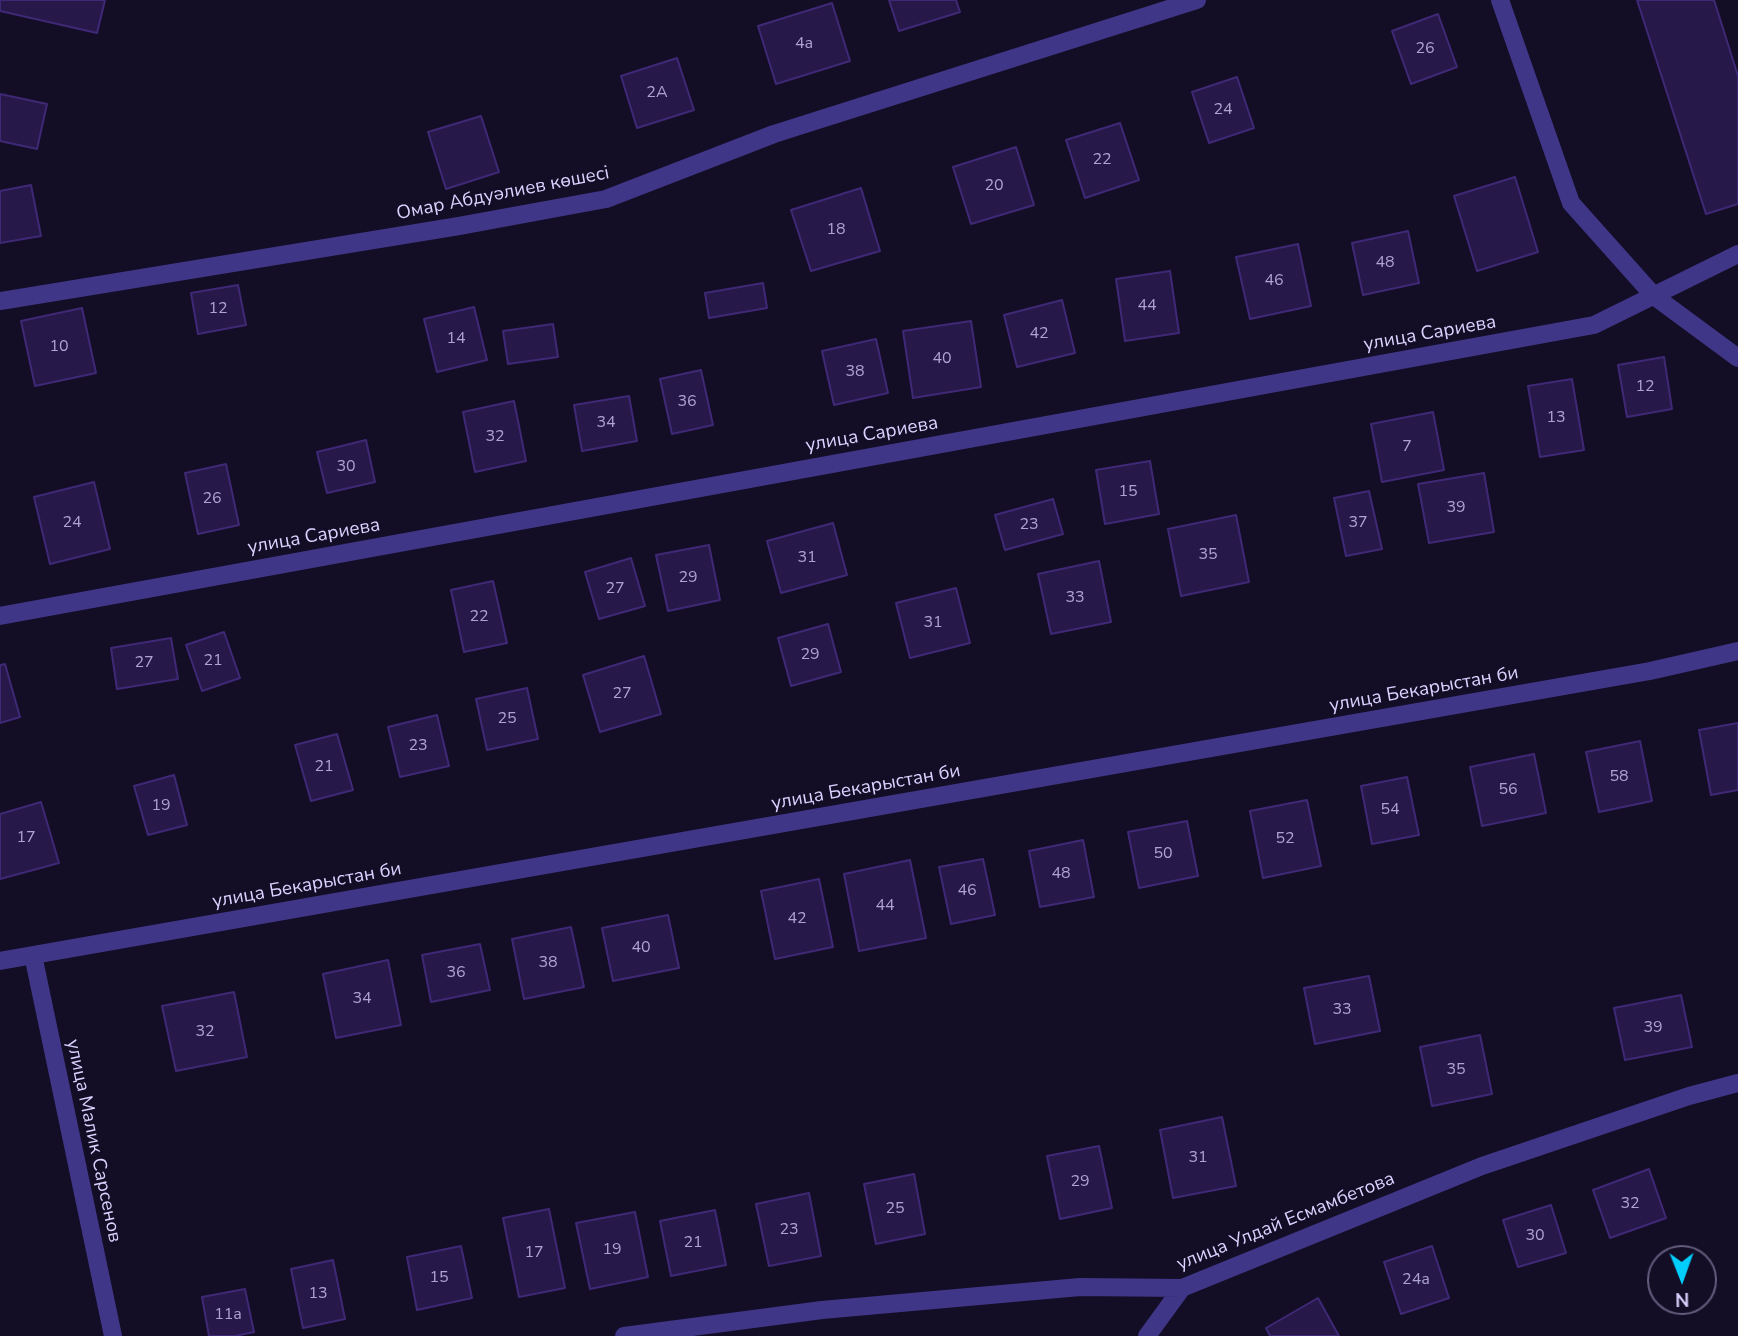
<!DOCTYPE html>
<meta charset="utf-8">
<style>
body{margin:0}
#map{position:relative;width:1738px;height:1336px;overflow:hidden;background:#140d26;font-family:"Nunito Sans",sans-serif}
canvas{display:block}
.north{position:absolute;left:1647px;top:1245px;width:70px;height:70px;box-sizing:border-box;background:#140d26;border:2px solid #645c7d;border-radius:50%;rotate:179deg;font-size:19px;font-weight:700;line-height:28px;text-align:center;color:#dbd3ff}
.north::after{content:'';display:block;margin:auto;width:24px;height:32px;background:#00cffe;clip-path:polygon(50% 0,100% 100%,50% 72%,0 100%)}
</style>
<div id="map">
<canvas width="1738" height="1336"></canvas>
<div class="north">N</div>
</div>
<script>
const g = document.querySelector('canvas').getContext('2d');
g.lineJoin = 'round';
function paint(path, color) { g.fillStyle = color; g.fill(path, 'evenodd'); }
const poly = rows => new Path2D(rows.map(r => 'M' + r).join(''));
function trace(path, color, width, dash) { g.strokeStyle = color; g.lineWidth = width; g.lineCap = dash ? 'butt' : 'round'; g.setLineDash(dash || []); g.stroke(path); }
function drawText(font, color, halo, rows, align = 'center') {
  g.font = font + ' "Nunito Sans",sans-serif'; g.lineWidth = 6; g.setLineDash([]); g.textBaseline = 'middle'; g.strokeStyle = halo; g.fillStyle = color; for (const [text, x, y, turn = 0] of rows) {
    g.save(); g.translate(x, y); g.rotate((+turn || 0) * Math.PI / 180); g.textAlign = isNaN(turn) ? turn : align; if (halo) g.strokeText(text, 0, 0); g.fillText(text, 0, 0); g.restore();
  }
}
const building = poly([
 [0,0,105,0,97,33,0,11,0,0],
 [889,0,956,0,960,12,899,31,889,0],
 [1637,0,1714,0,1738,76,1738,204,1706,214,1637,0],
 [832,3,850,61,776,84,758,26,832,3],
 [1438,14,1457,67,1411,84,1392,31,1438,14],
 [677,58,694,110,637,128,621,76,677,58],
 [1237,77,1254,128,1209,143,1192,92,1237,77],
 [0,94,47,104,37,149,0,141,0,94],
 [481,116,499,172,446,189,428,132,481,116],
 [1120,123,1139,180,1085,198,1066,140,1120,123],
 [1016,147,1034,205,971,224,953,167,1016,147],
 [1515,177,1538,252,1477,271,1454,196,1515,177],
 [31,185,41,236,0,243,0,191,31,185],
 [861,188,880,251,811,271,791,210,861,188],
 [1408,231,1419,283,1363,295,1352,243,1408,231],
 [1298,244,1311,306,1250,319,1236,257,1298,244],
 [1170,271,1179,333,1125,341,1116,279,1170,271],
 [763,283,767,308,709,318,705,293,763,283],
 [238,285,246,325,198,334,191,293,238,285],
 [1062,300,1075,353,1017,367,1004,315,1062,300],
 [474,307,487,360,437,372,424,319,474,307],
 [82,308,96,373,35,386,21,321,82,308],
 [971,321,981,387,913,398,903,331,971,321],
 [553,324,558,357,508,364,503,331,553,324],
 [876,339,888,393,834,405,822,351,876,339],
 [1664,357,1672,409,1627,417,1618,365,1664,357],
 [701,370,713,425,672,434,660,379,701,370],
 [1572,379,1584,450,1540,457,1528,386,1572,379],
 [629,396,637,441,582,451,574,405,629,396],
 [514,401,526,461,475,472,463,412,514,401],
 [1433,412,1444,470,1382,482,1371,424,1433,412],
 [366,440,375,482,327,493,317,452,366,440],
 [1150,461,1159,514,1105,524,1096,470,1150,461],
 [226,464,239,525,198,534,185,473,226,464],
 [1484,473,1494,532,1429,543,1418,484,1484,473],
 [94,482,110,549,50,564,34,497,94,482],
 [1369,491,1382,549,1346,556,1334,498,1369,491],
 [1053,499,1063,534,1005,550,995,515,1053,499],
 [1236,515,1249,582,1181,596,1168,529,1236,515],
 [833,523,847,575,781,593,767,541,833,523],
 [709,545,720,600,668,611,656,555,709,545],
 [631,558,645,606,599,619,585,572,631,558],
 [1099,561,1111,622,1051,634,1038,574,1099,561],
 [493,581,507,643,464,652,451,590,493,581],
 [956,588,970,643,910,658,896,603,956,588],
 [828,624,841,672,791,686,778,638,828,624],
 [224,632,240,678,202,691,186,645,224,632],
 [171,638,178,679,117,689,111,648,171,638],
 [644,656,661,714,600,732,583,675,644,656],
 [5,664,20,717,0,723,0,665,5,664],
 [527,688,538,739,487,750,476,699,527,688],
 [437,715,449,766,400,777,388,727,437,715],
 [1738,723,1738,790,1711,795,1699,730,1738,723],
 [337,734,353,790,311,801,295,745,337,734],
 [1640,741,1652,801,1599,812,1586,752,1640,741],
 [1534,754,1546,813,1482,826,1470,767,1534,754],
 [174,775,187,825,148,835,134,786,174,775],
 [1407,777,1419,835,1372,844,1361,786,1407,777],
 [1307,800,1321,866,1263,878,1250,811,1307,800],
 [41,802,59,863,0,879,0,814,41,802],
 [1187,821,1198,876,1139,888,1128,832,1187,821],
 [1083,840,1094,897,1040,907,1029,851,1083,840],
 [983,859,995,915,951,924,939,867,983,859],
 [910,860,926,938,859,951,844,874,910,860],
 [819,879,833,947,775,959,761,891,819,879],
 [668,915,679,968,613,981,602,928,668,915],
 [571,927,584,987,524,999,512,939,571,927],
 [480,944,490,990,431,1002,422,955,480,944],
 [388,960,401,1025,336,1038,323,974,388,960],
 [1369,976,1380,1031,1315,1044,1304,988,1369,976],
 [234,992,247,1057,176,1071,162,1006,234,992],
 [1681,995,1692,1047,1625,1060,1614,1008,1681,995],
 [1480,1035,1492,1094,1432,1106,1420,1047,1480,1035],
 [1222,1117,1236,1186,1173,1198,1160,1130,1222,1117],
 [1099,1146,1112,1208,1060,1219,1047,1156,1099,1146],
 [1649,1169,1666,1218,1610,1238,1593,1190,1649,1169],
 [914,1174,925,1234,876,1244,864,1184,914,1174],
 [809,1193,821,1256,769,1266,756,1204,809,1193],
 [1551,1205,1566,1253,1518,1267,1503,1220,1551,1205],
 [549,1209,565,1288,519,1297,503,1218,549,1209],
 [715,1210,726,1265,671,1276,660,1221,715,1210],
 [635,1212,648,1277,590,1289,576,1223,635,1212],
 [461,1246,472,1298,417,1310,407,1257,461,1246],
 [1432,1246,1449,1298,1401,1314,1384,1262,1432,1246],
 [333,1260,345,1319,303,1328,291,1269,333,1260],
 [245,1289,254,1332,235,1336,209,1336,202,1297,245,1289],
 [1318,1298,1339,1336,1270,1336,1266,1328,1318,1298]
]);
const street = poly([
 [1500,0,1571,203,1654,296,1738,358],
 [0,301,459,226,606,199,774,134,1197,0],
 [0,616,1594,325,1738,254],
 [33,955,113,1336],
 [0,961,1650,671,1738,651],
 [624,1336,822,1310,1080,1287,1182,1288,1482,1166,1689,1096,1738,1083],
 [1147,1336,1182,1288]
]);
const numberNames = [
 ["4а",804,44],
 ["26",1425,49],
 ["2А",657,93],
 ["24",1223,110],
 ["22",1102,160],
 ["20",994,186],
 ["18",836,230],
 ["48",1385,263],
 ["46",1274,281],
 ["44",1147,306],
 ["12",218,309],
 ["42",1039,334],
 ["14",456,339],
 ["10",59,347],
 ["40",942,359],
 ["38",855,372],
 ["12",1645,387],
 ["36",687,402],
 ["13",1556,418],
 ["34",606,423],
 ["32",495,437],
 ["7",1407,447],
 ["30",346,467],
 ["15",1128,492],
 ["26",212,499],
 ["39",1456,508],
 ["24",72,523],
 ["37",1358,523],
 ["23",1029,525],
 ["35",1208,555],
 ["31",807,558],
 ["29",688,578],
 ["27",615,589],
 ["33",1075,598],
 ["22",479,617],
 ["31",933,623],
 ["29",810,655],
 ["21",213,661],
 ["27",144,663],
 ["27",622,694],
 ["25",507,719],
 ["23",418,746],
 ["21",324,767],
 ["58",1619,777],
 ["56",1508,790],
 ["19",161,806],
 ["54",1390,810],
 ["17",26,838],
 ["52",1285,839],
 ["50",1163,854],
 ["48",1061,874],
 ["46",967,891],
 ["44",885,906],
 ["42",797,919],
 ["40",641,948],
 ["38",548,963],
 ["36",456,973],
 ["34",362,999],
 ["33",1342,1010],
 ["39",1653,1028],
 ["32",205,1032],
 ["35",1456,1070],
 ["31",1198,1158],
 ["29",1080,1182],
 ["32",1630,1204],
 ["25",895,1209],
 ["23",789,1230],
 ["30",1535,1236],
 ["21",693,1243],
 ["19",612,1250],
 ["17",534,1253],
 ["15",439,1278],
 ["24а",1416,1280],
 ["13",318,1294],
 ["11a",228,1315]
];
const streetNames = [
 ["Омар Абдуәлиев көшесі",503,194,-11],
 ["улица Сариева",1430,334,-10],
 ["улица Сариева",872,435,-10],
 ["улица Сариева",314,537,-10],
 ["улица Бекарыстан би",1424,690,-10],
 ["улица Бекарыстан би",866,788,-10],
 ["улица Бекарыстан би",307,886,-10],
 ["улица Малик Сарсенов",93,1141,78],
 ["улица Улдай Есмамбетова",1286,1222,-22]
];
paint(building, '#261848');
trace(building, '#3f2976', 2);
trace(street, '#403688', 18);
drawText('16px', '#aea4d1', null, numberNames);
drawText('19px', '#dbd3ff', '#140d26', streetNames);
</script>
